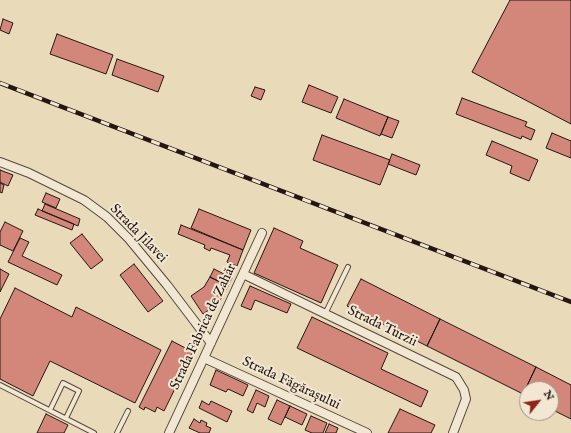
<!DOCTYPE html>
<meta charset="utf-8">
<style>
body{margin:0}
#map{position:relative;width:571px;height:433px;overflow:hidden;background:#e9daba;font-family:"IM FELL English",serif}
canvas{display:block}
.north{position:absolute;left:519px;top:381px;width:40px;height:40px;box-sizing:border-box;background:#f1e7d2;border:1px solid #9f9486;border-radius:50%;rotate:60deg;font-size:11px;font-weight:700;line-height:16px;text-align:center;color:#241713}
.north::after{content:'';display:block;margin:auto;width:14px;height:18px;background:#8f2418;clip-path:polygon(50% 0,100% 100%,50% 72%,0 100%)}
</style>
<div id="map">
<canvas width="571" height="433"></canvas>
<div class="north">N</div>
</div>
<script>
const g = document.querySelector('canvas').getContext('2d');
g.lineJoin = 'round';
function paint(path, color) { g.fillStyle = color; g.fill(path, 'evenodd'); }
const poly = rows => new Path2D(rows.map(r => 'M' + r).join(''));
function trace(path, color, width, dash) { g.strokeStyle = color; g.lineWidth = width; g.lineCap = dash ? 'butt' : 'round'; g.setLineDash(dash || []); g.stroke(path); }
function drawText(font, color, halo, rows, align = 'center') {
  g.font = font + ' "IM FELL English",serif'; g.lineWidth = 4; g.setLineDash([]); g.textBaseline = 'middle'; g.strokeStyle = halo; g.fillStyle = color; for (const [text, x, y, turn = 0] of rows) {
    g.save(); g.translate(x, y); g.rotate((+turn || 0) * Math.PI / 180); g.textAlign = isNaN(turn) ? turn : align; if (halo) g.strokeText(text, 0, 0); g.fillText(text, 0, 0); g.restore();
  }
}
const building = poly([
 [510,0,571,0,571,124,472,72,510,0],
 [3,19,13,23,9,34,0,30,3,19],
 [57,34,113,55,106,74,50,54,57,34],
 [117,59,164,76,158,92,112,75,117,59],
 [309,85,338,97,331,113,302,102,309,85],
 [255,87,265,90,261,100,251,96,255,87],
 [462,98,527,122,525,126,535,130,531,140,522,136,521,139,456,114,462,98],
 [344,99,388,117,380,136,336,118,344,99],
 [388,117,399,121,392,138,381,134,388,117],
 [552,133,571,141,571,158,546,148,552,133],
 [322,135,390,160,380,185,313,160,322,135],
 [492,141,538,160,529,181,510,173,512,166,486,155,492,141],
 [392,154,420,165,416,175,388,164,392,154],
 [0,170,13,175,8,186,0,182,0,170],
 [0,183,4,185,2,193,0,192,0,183],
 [46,193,60,199,56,208,42,202,46,193],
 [45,204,80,219,78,226,42,211,45,204],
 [38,209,74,224,72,230,35,215,38,209],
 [199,209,251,230,243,250,191,228,199,209],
 [5,222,23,231,13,251,0,245,0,232,5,222],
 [181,225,243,250,237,266,227,262,230,255,211,248,210,251,204,248,205,245,178,234,181,225],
 [274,228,303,241,300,248,338,265,321,303,254,273,274,228],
 [82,234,103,260,91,269,70,243,82,234],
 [20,238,29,242,22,256,62,275,57,285,8,262,20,238],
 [134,264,163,301,148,312,120,275,134,264],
 [0,269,9,274,0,292,0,269],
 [214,269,232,278,228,286,210,277,214,269],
 [210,277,228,286,221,299,216,305,203,314,191,296,204,287,210,277],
 [361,279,440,319,427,346,347,306,361,279],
 [250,286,291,304,287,313,255,300,251,310,241,306,250,286],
 [15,288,72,317,76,307,161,350,135,403,50,361,33,396,0,379,0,319,15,288],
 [312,317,388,353,381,369,428,391,421,407,297,348,312,317],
 [440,319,536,367,523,394,427,346,440,319],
 [172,341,193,352,164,411,157,407,155,412,145,407,144,410,139,407,172,341],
 [536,367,571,385,571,419,551,409,551,389,527,389,527,397,523,394,536,367],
 [216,370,248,385,243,396,228,389,226,392,210,385,216,370],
 [256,390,269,396,265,407,257,403,253,413,247,410,256,390],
 [277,400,290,406,281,425,268,419,277,400],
 [202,401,209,405,211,401,232,411,227,422,199,408,202,401],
 [290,406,307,414,302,425,285,417,290,406],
 [400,409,435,425,431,433,388,433,400,409],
 [46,414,68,425,64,433,37,433,46,414],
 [311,416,327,423,323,433,312,433,305,430,311,416],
 [194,419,200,423,201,420,207,423,206,426,211,428,209,433,200,433,189,428,194,419],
 [329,424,338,428,336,433,325,433,329,424]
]);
const service = poly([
 [325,314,348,267],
 [0,385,94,433],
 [50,410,63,383,79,391,66,418],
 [117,433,128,411]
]);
const minor = poly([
 [0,162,29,173,84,200,107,217,129,239,167,285,211,343],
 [243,274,456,377,464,390,466,399,453,433],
 [204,358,367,433],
 [169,433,262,233]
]);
const rail = poly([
 [0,83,571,302]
]);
const streetNames = [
 ["Strada Jilavei",138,234,46],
 ["Strada Fabrica de Zahăr",204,327,-65],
 ["Strada Turzii",382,327,26],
 ["Strada Făgărașului",291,384,25]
];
paint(building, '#d2877a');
trace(building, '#241713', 1);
trace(service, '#55483d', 6);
trace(minor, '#55483d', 10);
trace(service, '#f1e7d2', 4);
trace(minor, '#f1e7d2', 8);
trace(rail, '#241713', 4.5);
trace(rail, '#f1e7d2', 3, [9]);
drawText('14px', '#241713', '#f1e7d2', streetNames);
</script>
